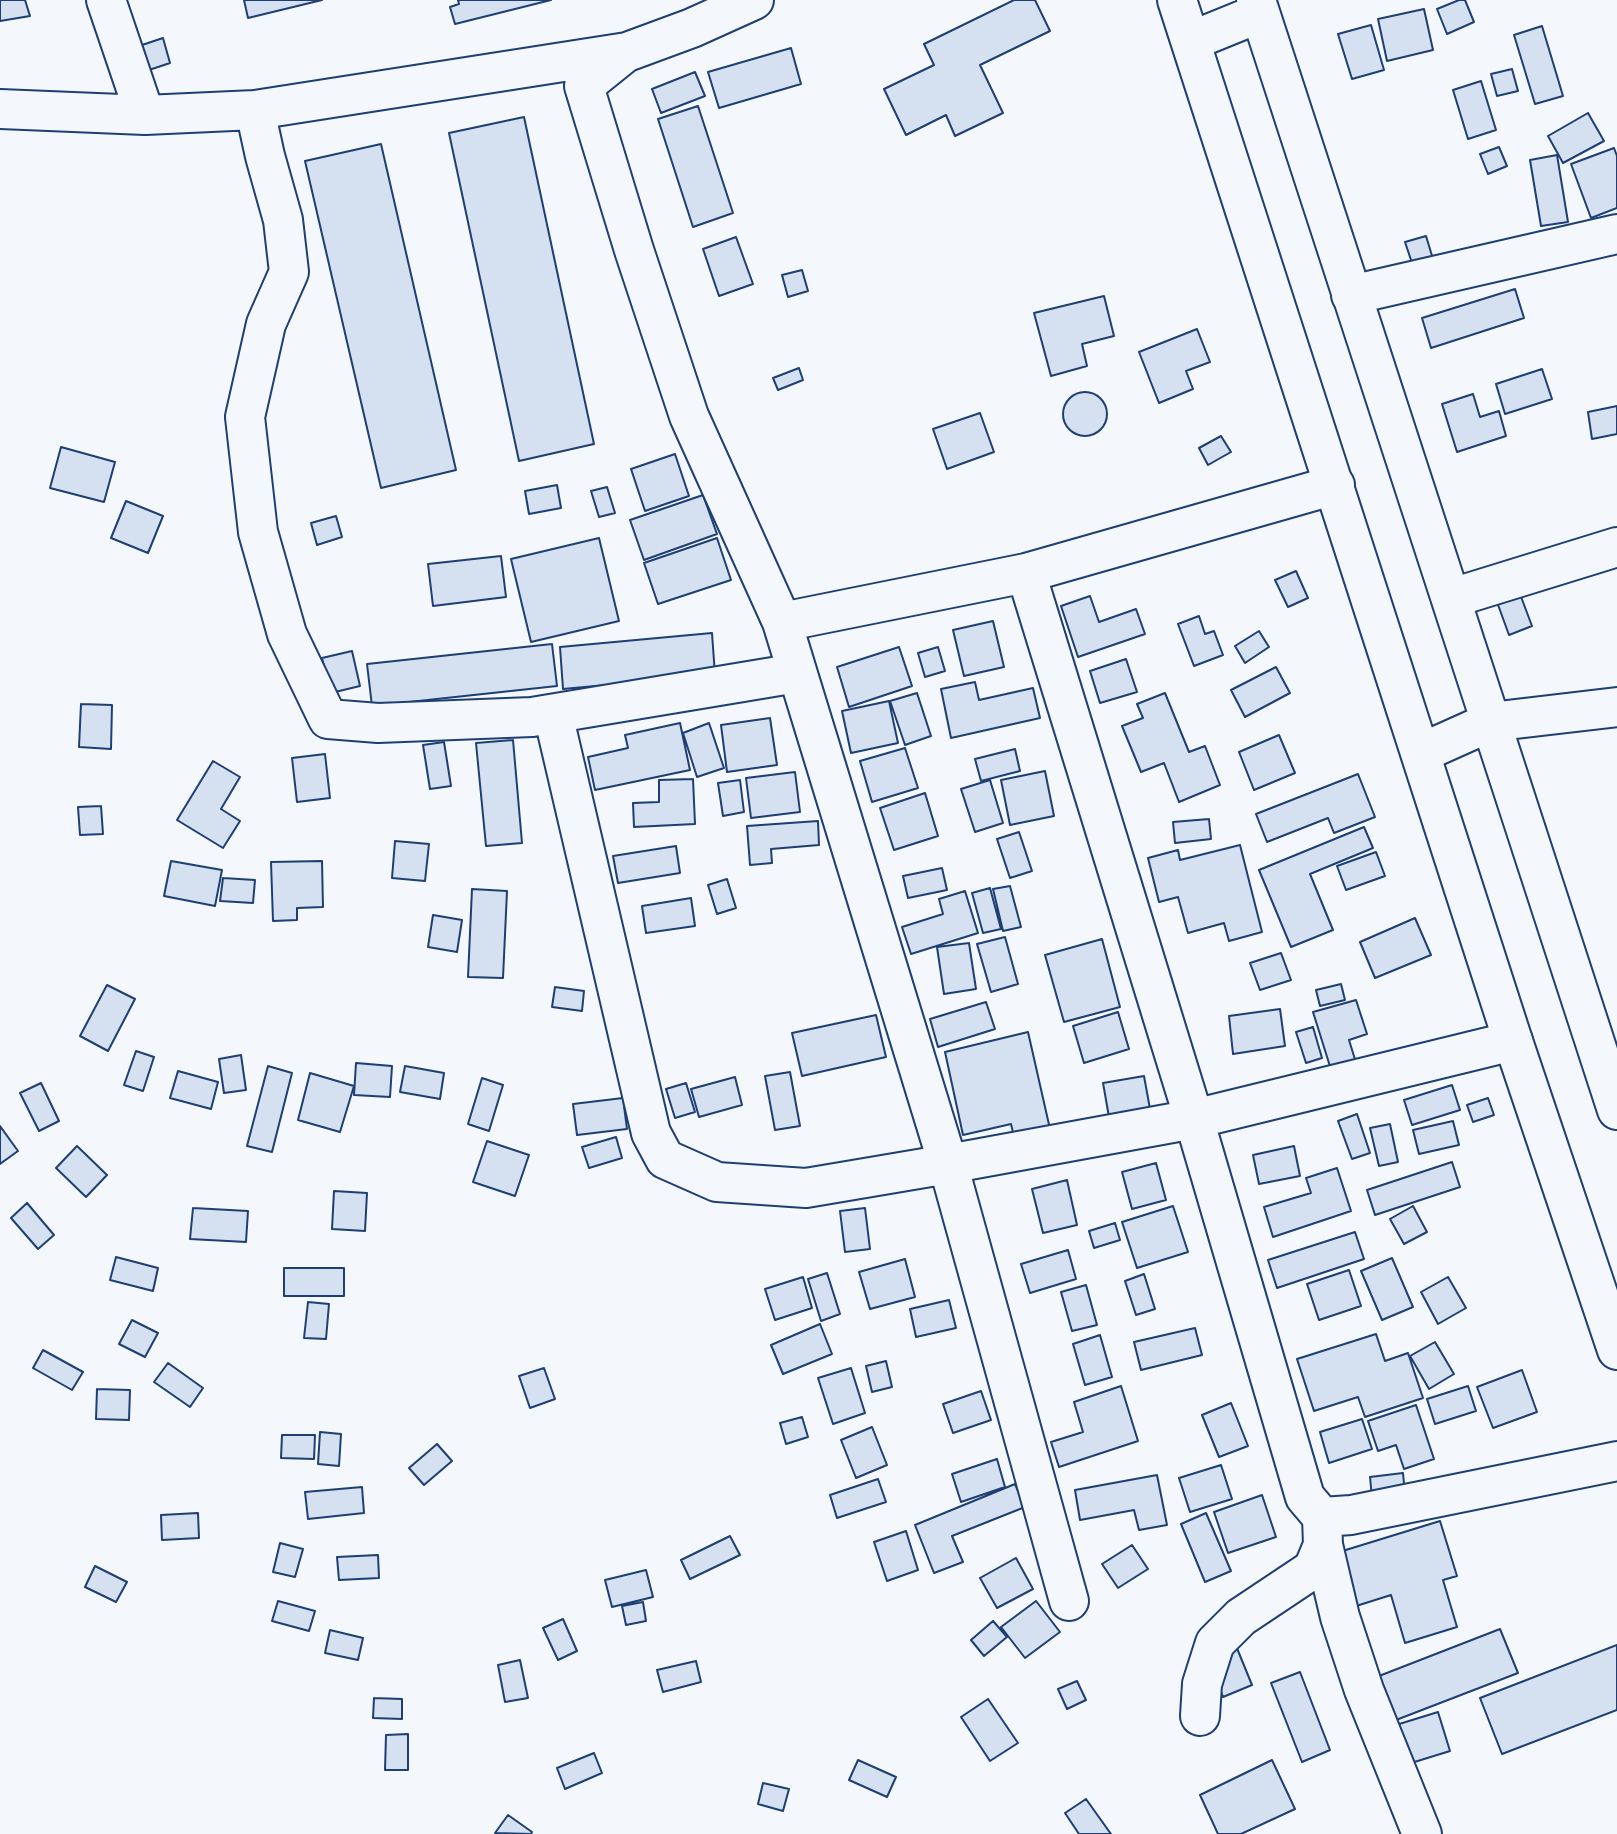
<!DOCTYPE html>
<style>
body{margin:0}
canvas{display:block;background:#f4f7fb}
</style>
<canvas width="1617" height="1834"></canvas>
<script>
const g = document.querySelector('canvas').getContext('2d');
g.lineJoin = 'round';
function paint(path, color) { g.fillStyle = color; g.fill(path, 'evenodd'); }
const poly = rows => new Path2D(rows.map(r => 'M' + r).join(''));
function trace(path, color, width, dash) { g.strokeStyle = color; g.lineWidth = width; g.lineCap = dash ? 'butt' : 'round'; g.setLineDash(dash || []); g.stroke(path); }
const building = poly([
 [0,0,25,0,30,16,0,21,0,0],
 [244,0,322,0,248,18,244,0],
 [458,0,551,0,455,24,450,7,459,4,458,0],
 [1014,0,1035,0,1050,31,980,65,1003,113,955,136,946,115,906,135,884,89,934,65,924,44,1014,0],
 [1459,0,1465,0,1474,22,1447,34,1437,9,1459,0],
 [1424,9,1433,50,1387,61,1378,19,1424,9],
 [1371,25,1384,70,1352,79,1338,34,1371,25],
 [1542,26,1563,96,1535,104,1514,35,1542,26],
 [163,38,170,63,149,70,142,45,163,38],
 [791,48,801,84,719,108,708,72,791,48],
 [1512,69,1518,91,1497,96,1491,74,1512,69],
 [695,72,705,96,661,113,652,89,695,72],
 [1481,81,1496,130,1468,139,1453,90,1481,81],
 [698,106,733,213,693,227,658,119,698,106],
 [1588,113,1604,141,1563,163,1548,136,1588,113],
 [524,117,594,444,519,461,449,133,524,117],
 [381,144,456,470,381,488,305,161,381,144],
 [1499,147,1507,166,1488,174,1480,154,1499,147],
 [1614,148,1617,156,1617,208,1591,218,1571,164,1614,148],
 [1557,155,1568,222,1541,226,1530,160,1557,155],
 [1426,236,1433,259,1413,266,1405,242,1426,236],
 [736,237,753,284,719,296,703,249,736,237],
 [802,270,808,291,788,297,782,275,802,270],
 [1515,289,1524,318,1431,348,1422,318,1515,289],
 [1104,296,1114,336,1082,344,1087,366,1051,376,1034,313,1104,296],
 [1197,329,1210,362,1186,371,1193,389,1159,403,1139,352,1197,329],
 [799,368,803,380,778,390,773,378,799,368],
 [1542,369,1552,399,1505,414,1496,384,1542,369],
 '1063 414a22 22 0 1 1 44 0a22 22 0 1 1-44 0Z',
 [1473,394,1480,417,1499,411,1506,436,1457,452,1442,404,1473,394],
 [1617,406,1617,434,1592,439,1588,412,1617,406],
 [980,413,994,452,947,469,933,429,980,413],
 [1221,436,1231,452,1208,465,1199,448,1221,436],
 [61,447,115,462,104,502,50,488,61,447],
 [675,454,689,496,645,511,631,469,675,454],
 [557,485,561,508,529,514,525,491,557,485],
 [607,487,615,513,599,517,591,491,607,487],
 [703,495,717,534,644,560,630,520,703,495],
 [126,501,163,516,148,553,111,538,126,501],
 [336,516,342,537,317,545,311,523,336,516],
 [599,538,619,621,531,642,511,559,599,538],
 [717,538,731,580,658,604,644,563,717,538],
 [501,556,506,597,433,606,428,564,501,556],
 [1296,571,1308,598,1288,607,1275,580,1296,571],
 [1520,594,1532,626,1509,635,1497,602,1520,594],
 [1090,596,1099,622,1136,609,1145,634,1078,657,1061,606,1090,596],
 [1199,616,1205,634,1214,631,1223,655,1194,666,1178,624,1199,616],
 [993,621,1004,667,964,676,953,630,993,621],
 [1259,631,1269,647,1245,663,1235,646,1259,631],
 [712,633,715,675,563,689,560,647,712,633],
 [552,644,557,686,372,706,367,664,552,644],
 [899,647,912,686,849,707,837,667,899,647],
 [938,647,945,671,925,677,918,653,938,647],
 [352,651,360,686,331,693,322,658,352,651],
 [1126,659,1137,692,1100,703,1090,671,1126,659],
 [1276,667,1290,693,1245,717,1231,690,1276,667],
 [975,682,979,700,1033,688,1040,718,951,738,941,689,975,682],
 [917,693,931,736,905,745,890,701,917,693],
 [1165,693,1189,752,1205,746,1220,785,1179,802,1164,763,1141,772,1122,726,1143,718,1137,704,1165,693],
 [889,701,898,743,851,753,842,711,889,701],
 [81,704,112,705,111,749,79,747,81,704],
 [770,718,777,765,727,772,721,725,770,718],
 [680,723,690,770,595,790,588,757,628,748,625,735,680,723],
 [709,723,724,768,697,777,683,733,709,723],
 [1279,735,1295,773,1254,790,1239,752,1279,735],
 [513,740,522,843,486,846,476,743,513,740],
 [444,742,451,786,430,789,423,745,444,742],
 [905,748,918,788,872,802,860,761,905,748],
 [1015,749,1020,771,981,781,975,759,1015,749],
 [325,754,330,798,297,802,292,758,325,754],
 [213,761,240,777,221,809,240,821,223,848,177,820,213,761],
 [1045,771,1054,816,1010,825,1001,780,1045,771],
 [795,772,800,812,751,818,746,778,795,772],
 [1358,774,1375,817,1334,833,1328,818,1267,842,1256,814,1358,774],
 [693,779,695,824,634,827,633,803,659,802,659,780,693,779],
 [740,780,744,812,723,816,718,783,740,780],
 [990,780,1003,823,975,832,961,789,990,780],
 [925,793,938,836,894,850,880,808,925,793],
 [101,806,103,834,80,835,78,807,101,806],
 [1209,819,1211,839,1175,843,1173,822,1209,819],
 [818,821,819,845,771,849,772,863,750,865,747,826,818,821],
 [1364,827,1373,848,1310,874,1333,930,1291,947,1259,870,1364,827],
 [1019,832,1032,871,1010,878,997,839,1019,832],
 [395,841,429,844,425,881,392,878,395,841],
 [1240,845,1262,932,1229,941,1224,923,1188,933,1178,897,1159,902,1148,858,1178,850,1180,860,1240,845],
 [676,846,680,873,618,883,613,856,676,846],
 [1376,852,1385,876,1346,890,1337,866,1376,852],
 [171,861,222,870,215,906,164,896,171,861],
 [322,861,323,907,297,908,297,920,273,921,271,862,322,861],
 [942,868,947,890,908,898,903,876,942,868],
 [223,878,255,880,253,903,220,901,223,878],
 [727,879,736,908,717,914,708,885,727,879],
 [1010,886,1021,927,1003,931,993,889,1010,886],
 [990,888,1001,929,983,933,972,893,990,888],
 [472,889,507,891,503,978,468,977,472,889],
 [965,891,978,933,911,954,902,927,943,914,939,899,965,891],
 [691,898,695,926,646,933,642,906,691,898],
 [433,915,462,920,457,952,428,947,433,915],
 [1415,918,1431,955,1375,978,1360,942,1415,918],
 [1005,937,1018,984,991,992,977,944,1005,937],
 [1102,939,1120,1007,1064,1022,1045,955,1102,939],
 [969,943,976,989,944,994,937,947,969,943],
 [1281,953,1291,980,1260,990,1250,963,1281,953],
 [1341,984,1345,1000,1320,1006,1316,990,1341,984],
 [107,985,135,999,108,1051,80,1036,107,985],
 [555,987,584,991,582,1011,552,1007,555,987],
 [1356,1000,1367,1034,1349,1040,1358,1069,1333,1076,1313,1012,1356,1000],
 [986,1002,995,1029,938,1047,930,1019,986,1002],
 [1280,1009,1285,1046,1233,1054,1229,1016,1280,1009],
 [1118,1012,1129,1049,1084,1063,1073,1026,1118,1012],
 [876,1015,886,1057,802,1076,792,1033,876,1015],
 [1313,1027,1322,1058,1306,1063,1296,1032,1313,1027],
 [1028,1032,1050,1129,1014,1137,1011,1124,963,1135,945,1052,1028,1032],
 [136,1051,154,1057,143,1091,124,1085,136,1051],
 [241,1055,246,1090,224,1093,219,1059,241,1055],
 [356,1063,392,1066,390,1097,354,1095,356,1063],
 [268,1066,292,1073,272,1152,247,1146,268,1066],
 [405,1066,444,1073,440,1099,400,1092,405,1066],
 [178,1071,218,1082,211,1109,170,1098,178,1071],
 [790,1072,800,1126,775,1130,765,1076,790,1072],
 [310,1073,354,1086,340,1132,298,1120,310,1073],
 [1144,1076,1150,1109,1109,1117,1103,1083,1144,1076],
 [735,1077,742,1105,699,1117,691,1089,735,1077],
 [482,1078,503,1085,489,1131,468,1124,482,1078],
 [41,1083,59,1121,39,1131,20,1093,41,1083],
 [686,1083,695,1112,675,1118,666,1089,686,1083],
 [1452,1085,1460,1110,1412,1125,1404,1100,1452,1085],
 [623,1098,627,1129,577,1135,573,1104,623,1098],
 [1488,1098,1494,1115,1473,1122,1467,1105,1488,1098],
 [1357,1114,1370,1153,1352,1159,1338,1121,1357,1114],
 [1453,1121,1459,1145,1419,1154,1413,1130,1453,1121],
 [1390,1124,1398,1162,1379,1166,1370,1128,1390,1124],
 [0,1126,18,1151,0,1164,0,1126],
 [616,1137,622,1158,589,1168,582,1147,616,1137],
 [487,1141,529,1155,515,1196,473,1182,487,1141],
 [77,1146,107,1175,86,1197,56,1168,77,1146],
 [1294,1146,1300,1176,1259,1184,1253,1155,1294,1146],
 [1452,1162,1460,1187,1375,1215,1367,1190,1452,1162],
 [1156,1163,1166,1200,1132,1209,1122,1172,1156,1163],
 [1337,1168,1351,1211,1273,1237,1264,1207,1311,1193,1306,1178,1337,1168],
 [1067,1180,1077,1225,1043,1233,1032,1189,1067,1180],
 [334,1191,367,1193,365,1231,332,1229,334,1191],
 [27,1203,54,1235,38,1249,11,1218,27,1203],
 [1173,1206,1188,1252,1137,1268,1122,1222,1173,1206],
 [1413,1206,1427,1232,1404,1244,1390,1219,1413,1206],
 [193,1208,248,1211,246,1242,190,1239,193,1208],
 [865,1208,870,1249,845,1252,840,1211,865,1208],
 [1115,1223,1120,1240,1094,1248,1089,1231,1115,1223],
 [1355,1232,1364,1259,1277,1288,1268,1260,1355,1232],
 [1068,1250,1076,1279,1030,1293,1021,1264,1068,1250],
 [116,1257,158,1268,153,1291,110,1280,116,1257],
 [1392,1258,1413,1307,1382,1320,1361,1271,1392,1258],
 [905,1259,915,1297,870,1309,859,1272,905,1259],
 [284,1268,344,1268,344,1296,284,1296,284,1268],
 [1349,1270,1361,1306,1319,1320,1307,1284,1349,1270],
 [827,1273,840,1314,821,1321,808,1279,827,1273],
 [1144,1274,1155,1309,1136,1315,1125,1281,1144,1274],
 [803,1277,812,1308,775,1320,765,1289,803,1277],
 [1448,1277,1466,1308,1438,1324,1421,1292,1448,1277],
 [1086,1285,1097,1325,1072,1331,1061,1292,1086,1285],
 [949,1300,956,1328,916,1337,910,1309,949,1300],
 [308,1302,329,1304,326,1339,304,1338,308,1302],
 [132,1320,158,1333,145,1357,119,1344,132,1320],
 [820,1324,832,1354,783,1374,771,1345,820,1324],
 [1195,1328,1202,1355,1141,1370,1134,1342,1195,1328],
 [1376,1334,1385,1361,1408,1353,1423,1398,1365,1417,1358,1397,1314,1411,1297,1359,1376,1334],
 [1100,1335,1112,1377,1085,1385,1073,1344,1100,1335],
 [1435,1342,1454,1374,1429,1389,1410,1356,1435,1342],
 [43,1350,83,1372,72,1390,33,1368,43,1350],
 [886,1361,892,1387,872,1392,866,1366,886,1361],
 [168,1363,203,1388,190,1407,154,1382,168,1363],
 [544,1368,555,1399,530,1408,519,1376,544,1368],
 [851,1368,865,1413,833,1424,818,1378,851,1368],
 [1522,1370,1537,1412,1493,1428,1477,1387,1522,1370],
 [1121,1386,1138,1441,1059,1467,1051,1442,1083,1432,1074,1402,1121,1386],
 [1468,1386,1476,1411,1435,1424,1427,1399,1468,1386],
 [97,1389,130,1390,129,1420,96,1419,97,1389],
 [981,1391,991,1420,953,1433,943,1404,981,1391],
 [1231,1403,1248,1446,1219,1457,1202,1415,1231,1403],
 [1416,1405,1434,1459,1404,1469,1396,1445,1378,1451,1368,1421,1416,1405],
 [802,1417,808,1437,786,1444,780,1423,802,1417],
 [1362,1419,1372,1449,1329,1463,1320,1432,1362,1419],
 [872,1427,887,1465,856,1478,841,1440,872,1427],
 [320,1432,341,1434,339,1466,318,1464,320,1432],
 [282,1435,315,1435,314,1459,281,1458,282,1435],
 [437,1444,452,1461,424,1485,409,1468,437,1444],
 [997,1459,1005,1487,961,1502,952,1474,997,1459],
 [1221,1465,1232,1499,1190,1512,1179,1478,1221,1465],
 [1403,1473,1405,1494,1372,1498,1370,1477,1403,1473],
 [1157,1475,1167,1525,1139,1530,1134,1510,1080,1520,1075,1490,1157,1475],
 [878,1479,886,1502,837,1518,830,1495,878,1479],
 [1015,1484,1025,1507,952,1536,963,1562,934,1573,915,1525,1015,1484],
 [362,1487,364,1513,308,1519,305,1492,362,1487],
 [1262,1495,1276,1537,1228,1553,1214,1512,1262,1495],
 [198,1513,199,1538,162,1540,161,1515,198,1513],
 [1206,1513,1231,1571,1205,1582,1181,1524,1206,1513],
 [1440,1521,1457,1576,1443,1580,1457,1627,1405,1643,1391,1595,1353,1607,1336,1553,1440,1521],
 [906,1531,918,1570,887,1581,874,1542,906,1531],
 [730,1536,740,1555,690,1579,681,1560,730,1536],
 [280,1543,303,1549,295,1577,273,1572,280,1543],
 [1132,1545,1148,1569,1118,1588,1102,1564,1132,1545],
 [378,1555,379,1578,339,1580,337,1557,378,1555],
 [1016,1558,1033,1589,997,1608,980,1578,1016,1558],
 [95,1566,127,1582,116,1602,85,1587,95,1566],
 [646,1570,653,1597,612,1607,605,1580,646,1570],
 [278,1601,315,1611,309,1631,272,1621,278,1601],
 [1036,1601,1060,1632,1025,1658,1001,1627,1036,1601],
 [643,1602,646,1621,626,1625,622,1606,643,1602],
 [563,1619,577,1651,558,1660,543,1628,563,1619],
 [993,1621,1007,1637,984,1656,971,1640,993,1621],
 [1500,1629,1518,1673,1396,1720,1379,1676,1500,1629],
 [330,1630,363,1638,358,1660,325,1653,330,1630],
 [1232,1636,1252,1685,1223,1697,1202,1647,1232,1636],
 [1617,1645,1617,1710,1502,1754,1480,1698,1617,1645],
 [520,1660,528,1698,505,1702,498,1665,520,1660],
 [696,1661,701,1682,663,1692,657,1670,696,1661],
 [1300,1672,1330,1750,1302,1762,1271,1683,1300,1672],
 [1077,1681,1086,1700,1067,1709,1058,1689,1077,1681],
 [374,1698,402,1699,402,1719,373,1718,374,1698],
 [988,1699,1018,1743,990,1761,961,1717,988,1699],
 [1438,1712,1450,1751,1408,1764,1396,1725,1438,1712],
 [408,1734,408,1770,385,1770,386,1735,408,1734],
 [594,1753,602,1773,565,1789,557,1768,594,1753],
 [858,1760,896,1777,887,1797,849,1780,858,1760],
 [1272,1760,1295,1809,1241,1834,1218,1834,1200,1795,1272,1760],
 [763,1783,789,1789,783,1811,758,1804,763,1783],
 [1086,1799,1111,1834,1079,1834,1065,1813,1086,1799],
 [508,1815,532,1832,531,1834,495,1833,508,1815]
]);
const minor = poly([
 [106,0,145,115],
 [625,53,584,86,634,250,689,416,782,622],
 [0,109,145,115,255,110,627,52,692,28,754,0],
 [255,110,265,156,283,220,289,272,266,324,245,417,258,532,287,634,328,719,378,723,532,717,797,673],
 [1351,295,1617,234],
 [1026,573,1194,1119,1305,1497,1322,1517,1323,1545,1340,1617,1364,1690,1422,1834],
 [1452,598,1617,547],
 [553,714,651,1133,665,1159,717,1182,806,1188,948,1164,1194,1119,1513,1041],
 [1421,753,1490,722,1617,707],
 [1322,1517,1351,1515,1617,1461],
 [1069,1601,948,1164,782,622,1026,573,1335,485],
 [1200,1716,1202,1684,1215,1643,1241,1617,1313,1569,1323,1545]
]);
const highway = poly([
 [1177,0,1513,1041,1617,1350],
 [1256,0,1617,1110],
 [1191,41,1260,13]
]);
paint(building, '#d5e0f0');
trace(building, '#1d3f73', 2);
trace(minor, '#1d3f73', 42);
trace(highway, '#1d3f73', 42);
trace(minor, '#f4f7fb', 38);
trace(highway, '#f4f7fb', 38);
</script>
